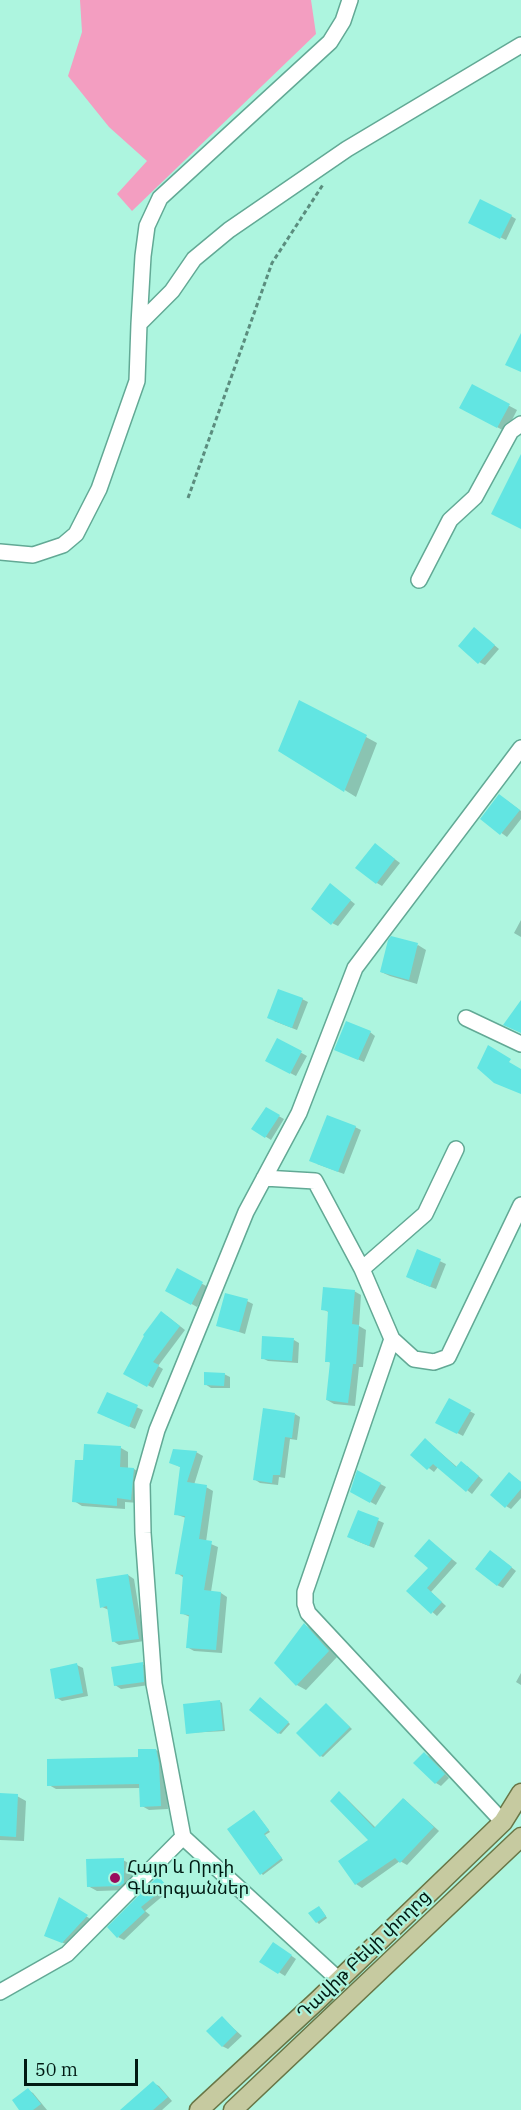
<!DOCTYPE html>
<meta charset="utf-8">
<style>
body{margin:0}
#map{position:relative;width:521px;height:2110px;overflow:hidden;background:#adf5df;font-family:"IBM Plex Serif",serif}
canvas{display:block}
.scale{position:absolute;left:24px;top:2059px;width:114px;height:27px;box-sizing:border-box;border:3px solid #001a13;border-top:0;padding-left:8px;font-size:18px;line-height:21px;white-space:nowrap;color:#001a13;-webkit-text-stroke:4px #adf5df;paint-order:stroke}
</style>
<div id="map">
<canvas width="521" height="2110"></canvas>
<div class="scale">50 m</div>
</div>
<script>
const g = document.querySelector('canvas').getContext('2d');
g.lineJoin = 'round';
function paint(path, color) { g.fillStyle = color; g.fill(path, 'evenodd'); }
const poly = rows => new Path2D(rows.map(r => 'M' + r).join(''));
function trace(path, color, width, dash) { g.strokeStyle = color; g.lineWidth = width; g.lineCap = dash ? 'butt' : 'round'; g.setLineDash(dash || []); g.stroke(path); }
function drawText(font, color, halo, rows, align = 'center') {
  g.font = font + ' "IBM Plex Serif","Noto Sans Armenian",serif'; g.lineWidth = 4.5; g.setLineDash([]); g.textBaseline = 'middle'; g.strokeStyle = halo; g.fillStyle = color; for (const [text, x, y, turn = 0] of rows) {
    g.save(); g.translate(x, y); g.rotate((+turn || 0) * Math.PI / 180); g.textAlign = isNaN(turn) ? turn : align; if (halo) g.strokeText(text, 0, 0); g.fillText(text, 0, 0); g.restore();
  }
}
const green = poly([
 [80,0,311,0,316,34,132,211,117,194,147,161,109,127,68,76,82,32]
]);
const shadow = poly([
 [511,216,516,219,506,240,475,225],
 [472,386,517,410,506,432,461,407],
 [475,629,499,649,485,665,479,662],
 [366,737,377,743,356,797,280,750],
 [505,799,521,811,521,819,507,837,482,819],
 [380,848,400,863,382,886,377,883],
 [336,889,355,904,338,926,332,923],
 [521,920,521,937,514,933],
 [418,945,426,950,417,984,390,976,381,972],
 [302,999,308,1002,297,1030,274,1021],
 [370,1032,375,1036,364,1062,341,1052],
 [278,1040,307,1056,296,1076,267,1061],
 [266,1109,284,1119,271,1140,254,1129],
 [355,1127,361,1130,344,1174,317,1164],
 [418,1251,446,1264,436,1289,413,1280],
 [177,1270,208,1287,197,1307,167,1290],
 [354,1291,361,1295,359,1326,366,1330,363,1367,359,1367,355,1406,334,1404,327,1400,331,1363,326,1361,330,1313,323,1309],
 [247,1301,253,1304,245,1334,218,1325],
 [167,1316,185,1330,158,1366,163,1369,153,1388,125,1373],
 [294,1340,299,1343,298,1363,268,1361,262,1358],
 [224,1374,230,1377,230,1388,211,1388,205,1384],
 [107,1394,143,1410,135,1429,105,1416],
 [449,1400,475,1414,463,1436,437,1422],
 [295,1414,300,1417,297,1440,290,1439,285,1478,279,1477,278,1485,260,1483,254,1479],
 [426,1440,457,1467,467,1466,483,1480,472,1494,438,1467,434,1472,412,1455],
 [121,1448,128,1452,128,1469,134,1469,142,1474,139,1503,125,1502,125,1509,82,1506,74,1501,85,1462],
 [196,1452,203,1456,194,1485,206,1487,213,1491,206,1542,218,1547,211,1592,221,1593,227,1597,222,1653,194,1651,187,1647,190,1617,181,1613,184,1578,177,1573,186,1518,175,1514,182,1468,170,1462],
 [358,1472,386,1487,376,1505,351,1491],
 [510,1474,521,1482,521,1498,511,1509,506,1506],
 [359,1512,384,1523,374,1548,354,1540],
 [429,1541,457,1563,431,1592,446,1606,437,1616,408,1591,430,1568],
 [496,1555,516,1571,503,1588,497,1585],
 [128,1575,134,1579,144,1641,119,1645,113,1641,109,1610,102,1607],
 [305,1625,313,1630,337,1657,306,1690,297,1685,276,1663],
 [142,1664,148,1667,149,1685,121,1689,115,1685],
 [77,1665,83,1668,88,1696,62,1701,57,1698],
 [521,1673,521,1685,516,1682],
 [263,1700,290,1724,281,1734,278,1733],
 [219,1701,222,1703,225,1731,187,1733],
 [327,1705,352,1729,323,1757,321,1756],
 [156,1750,164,1755,166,1769,168,1809,149,1810,142,1806,141,1788,56,1789,49,1785,140,1759],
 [425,1754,430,1757,449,1778,441,1786,436,1783],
 [340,1793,345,1797,376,1828,404,1799,439,1831,407,1865,400,1861,362,1888,356,1884,371,1841],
 [0,1795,17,1796,26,1801,24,1841,0,1840],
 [256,1813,270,1832,265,1835,283,1860,263,1875,261,1873],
 [123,1860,132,1865,132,1887,129,1890,97,1891,88,1886],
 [158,1878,171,1889,145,1911,150,1915,124,1940,118,1937],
 [60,1899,92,1920,68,1945,52,1938],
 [321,1909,327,1918,319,1924,317,1922],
 [279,1947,296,1959,285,1976,261,1961],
 [222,2018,242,2036,228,2049,222,2046],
 [153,2083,159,2086,172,2101,162,2110,124,2110],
 [28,2090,33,2093,47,2110,21,2110]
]);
const building = poly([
 [480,199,512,215,500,239,468,223],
 [521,333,521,372,505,365],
 [472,384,510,404,497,428,459,408],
 [521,454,521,529,491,514],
 [474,627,495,645,478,664,458,646],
 [299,700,367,735,344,792,278,751],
 [499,794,520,810,500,835,480,819],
 [375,843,395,859,376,884,355,868],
 [330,883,351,900,331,925,311,909],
 [391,936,418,943,409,980,380,972,388,940],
 [278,989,303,998,292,1028,267,1018],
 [521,1000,521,1033,503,1025],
 [346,1021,371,1031,358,1060,334,1050],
 [277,1038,302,1051,290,1074,265,1061],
 [488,1045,511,1059,509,1062,521,1069,521,1094,494,1083,477,1068],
 [266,1107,280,1115,265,1138,251,1129],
 [327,1115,356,1126,338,1172,309,1161],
 [417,1249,441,1259,430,1287,406,1277],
 [177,1268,203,1282,191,1305,165,1291],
 [323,1287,355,1290,352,1324,359,1325,356,1364,353,1364,348,1403,326,1400,330,1362,325,1362,328,1311,321,1310],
 [225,1293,248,1299,239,1332,216,1326],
 [161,1311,180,1326,153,1362,159,1365,147,1387,123,1374,144,1336,143,1335],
 [262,1336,294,1338,292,1361,261,1359],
 [204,1372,225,1373,224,1386,204,1385],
 [107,1392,138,1405,129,1427,97,1413],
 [449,1398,471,1410,457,1434,435,1423],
 [263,1408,295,1413,292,1438,285,1437,280,1475,273,1475,272,1483,253,1480],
 [425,1438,456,1467,461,1461,479,1476,466,1492,433,1464,427,1470,410,1455],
 [84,1444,121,1446,120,1467,134,1468,131,1500,117,1498,117,1506,72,1502,75,1460,83,1460],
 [173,1449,197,1451,187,1482,207,1485,199,1539,212,1541,204,1590,221,1592,216,1650,186,1648,189,1615,180,1614,183,1575,175,1574,185,1516,174,1515,180,1467,169,1463],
 [357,1470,381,1483,370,1503,350,1492],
 [509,1472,521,1482,521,1489,505,1508,490,1495],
 [358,1510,379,1518,369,1546,347,1537],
 [429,1539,452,1559,427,1588,442,1602,431,1614,406,1591,428,1568,414,1556],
 [490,1550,512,1567,497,1586,475,1569],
 [128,1574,139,1639,112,1642,107,1606,100,1608,96,1579],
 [304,1623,329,1651,296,1686,274,1663],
 [143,1662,144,1682,114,1686,111,1667],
 [77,1663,83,1693,55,1699,50,1669],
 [260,1697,289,1722,278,1734,249,1710],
 [220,1700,223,1730,186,1734,183,1704],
 [326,1703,350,1727,320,1757,296,1733],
 [138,1749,156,1749,159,1763,161,1806,140,1807,139,1784,47,1786,47,1759,138,1757],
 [424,1752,445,1774,435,1784,413,1763],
 [339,1791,374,1828,403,1798,434,1827,400,1863,395,1858,355,1885,338,1861,368,1840,330,1801],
 [0,1793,18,1794,16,1837,0,1836],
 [254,1810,269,1830,264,1834,282,1858,260,1875,227,1829],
 [124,1858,124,1883,120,1886,87,1887,86,1859],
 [158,1876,167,1886,141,1907,145,1912,117,1938,107,1927],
 [59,1897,88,1915,62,1943,44,1936],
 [319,1906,326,1916,316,1923,308,1913],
 [273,1942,292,1955,278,1974,259,1962],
 [222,2016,237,2032,222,2047,206,2031],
 [153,2081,168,2097,153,2110,120,2110],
 [28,2088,41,2104,33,2110,19,2110,12,2100]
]);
const path = poly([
 [188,498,272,263,324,183]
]);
const minor = poly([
 [350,0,343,21,330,42,160,198,147,226,143,256,139,324,172,291,194,259,229,230,347,149,521,45],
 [0,552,33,555,63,545,76,534,99,489,137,381,139,324],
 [419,580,450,520,475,497,511,431,521,424],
 [466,1018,521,1044],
 [264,1178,315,1181,362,1269,392,1339,305,1592,305,1604,308,1613,503,1822],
 [362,1269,425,1214,456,1149],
 [392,1339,414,1359,434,1362,448,1357,521,1205],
 [339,1980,183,1837,154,1684,143,1533,142,1483,157,1430,246,1212,299,1113,355,968,521,748],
 [0,1992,67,1954,183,1837]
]);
const major = poly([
 [199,2110,318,2000,503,1822,521,1793],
 [233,2110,521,1837]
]);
const markers = [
 [115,1878,6,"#990b5d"]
];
const poiNames = [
 ["Հայր և Որդի",127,1868],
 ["Գևորգյաններ",127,1889]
];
const streetNames = [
 ["Դավիթ Բեկի փողոց",364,1955,-44]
];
paint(green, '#f39ec1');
paint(shadow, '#0003');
paint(building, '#62e5e2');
trace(minor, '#62a995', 18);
trace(major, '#687646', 21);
trace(path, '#5b8d7e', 3, [4.5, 3]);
trace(minor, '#fff', 15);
trace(major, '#c6caa0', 18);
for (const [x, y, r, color] of markers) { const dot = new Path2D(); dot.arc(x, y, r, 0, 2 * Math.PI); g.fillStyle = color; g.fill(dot); trace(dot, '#adf5df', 2); }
drawText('18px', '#001a13', '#adf5df', poiNames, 'left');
drawText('18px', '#001a13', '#adf5df', streetNames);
</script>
